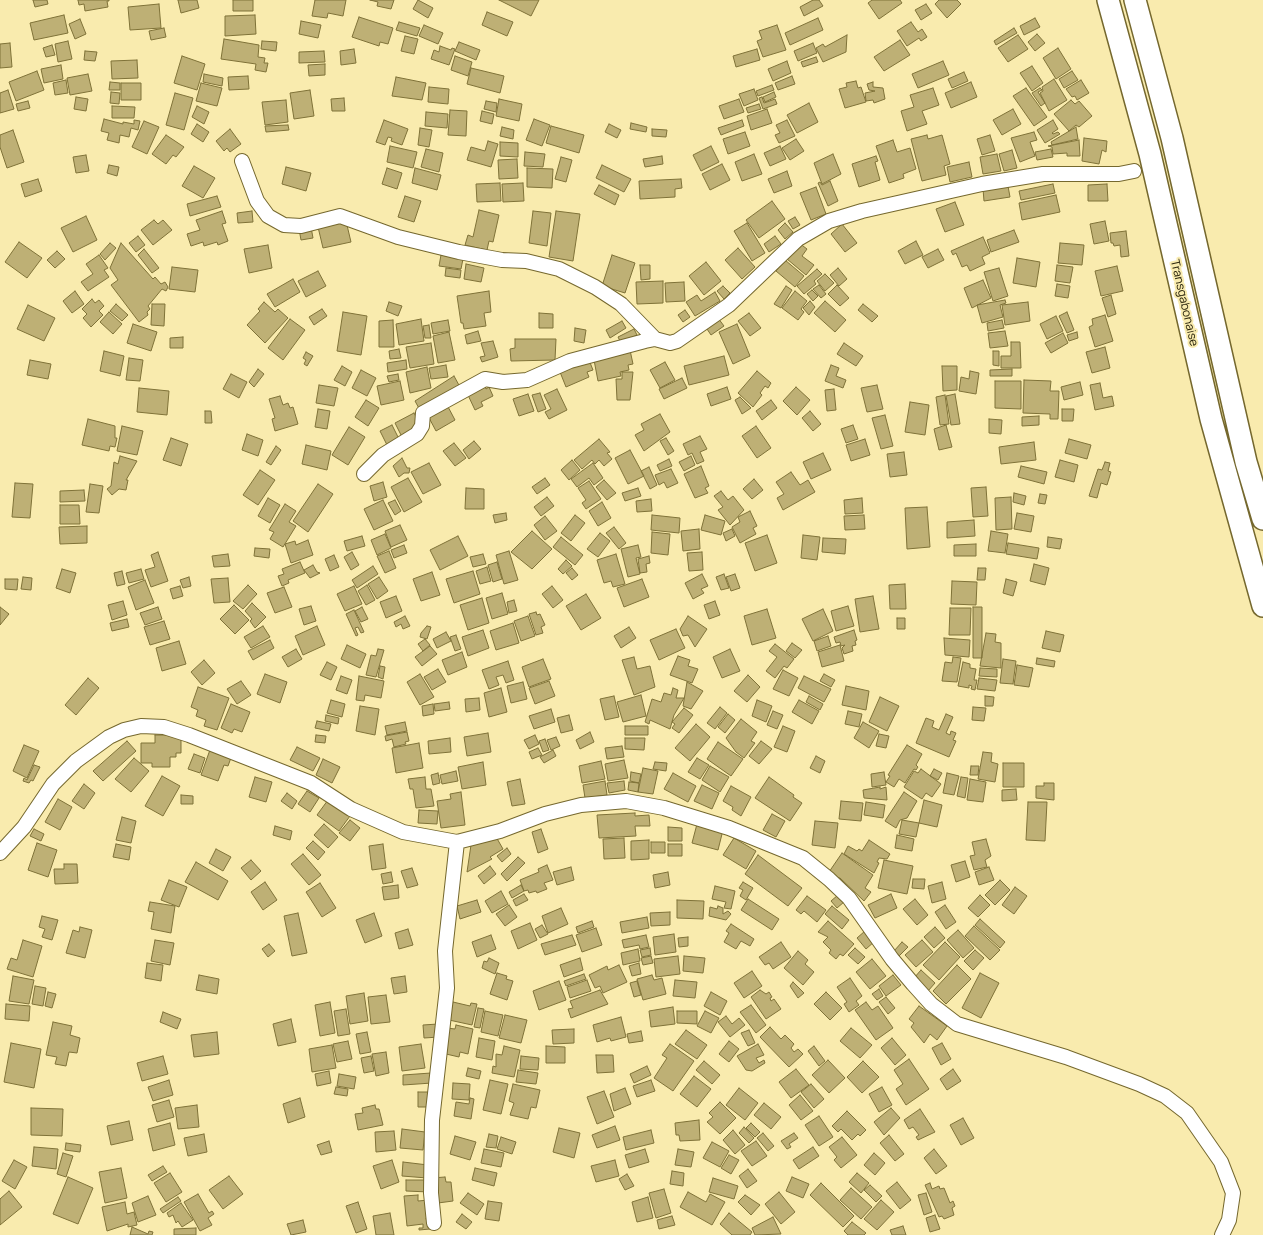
<!DOCTYPE html>
<style>
body{margin:0}
canvas{display:block;background:#f9ebae}
</style>
<canvas width="1263" height="1235"></canvas>
<script>
const g = document.querySelector('canvas').getContext('2d');
g.lineJoin = 'round';
function paint(path, color) { g.fillStyle = color; g.fill(path, 'evenodd'); }
const poly = rows => new Path2D(rows.map(r => 'M' + r).join(''));
function trace(path, color, width, dash) { g.strokeStyle = color; g.lineWidth = width; g.lineCap = dash ? 'butt' : 'round'; g.setLineDash(dash || []); g.stroke(path); }
function drawText(font, color, halo, rows, align = 'center') {
  g.font = font + ' Manrope,sans-serif'; g.lineWidth = 4; g.setLineDash([]); g.textBaseline = 'middle'; g.strokeStyle = halo; g.fillStyle = color; for (const [text, x, y, turn = 0] of rows) {
    g.save(); g.translate(x, y); g.rotate((+turn || 0) * Math.PI / 180); g.textAlign = isNaN(turn) ? turn : align; if (halo) g.strokeText(text, 0, 0); g.fillText(text, 0, 0); g.restore();
  }
}
const building = poly([
 [33,0,47,0,48,4,35,7,33,0],
 [78,0,109,0,109,1,107,1,108,7,85,11,84,4,79,5,78,0],
 [178,0,197,0,199,8,181,13,178,0],
 [233,0,253,0,253,11,233,11,233,0],
 [315,0,346,0,343,16,328,13,327,18,312,16,315,0],
 [370,0,394,0,391,9,377,6,378,2,370,0],
 [418,0,433,8,428,18,413,9,418,0],
 [499,0,539,0,531,16,499,0],
 [813,0,819,0,823,6,804,16,800,7,813,0],
 [872,0,900,0,902,3,879,19,868,3,872,0],
 [939,0,957,0,961,4,947,18,935,4,939,0],
 [159,4,161,28,130,30,128,7,159,4],
 [926,4,932,13,921,20,915,10,926,4],
 [487,12,513,22,507,36,482,25,487,12],
 [64,15,68,33,34,40,30,23,64,15],
 [255,15,256,34,225,36,225,16,255,15],
 [359,17,393,28,388,44,380,42,379,46,352,37,359,17],
 [818,18,823,30,790,45,785,33,818,18],
 [1035,18,1040,27,1024,35,1020,26,1035,18],
 [80,19,86,34,75,39,69,24,80,19],
 [301,21,321,25,318,38,299,34,301,21],
 [399,22,420,28,417,36,396,30,399,22],
 [911,22,918,32,922,29,927,37,921,41,919,38,907,46,897,31,911,22],
 [424,25,443,33,438,44,419,36,424,25],
 [777,25,786,50,763,57,757,41,762,39,759,31,777,25],
 [164,28,166,37,151,40,149,31,164,28],
 [1014,28,1017,33,996,45,994,41,1014,28],
 [1037,34,1045,43,1035,51,1028,42,1037,34],
 [847,35,846,52,823,62,816,48,823,44,825,47,847,35],
 [1018,35,1028,49,1008,62,998,48,1018,35],
 [405,36,418,39,414,54,401,51,405,36],
 [224,39,259,45,258,57,265,58,264,63,268,63,266,72,255,70,256,64,221,59,224,39],
 [900,40,910,55,884,71,874,57,900,40],
 [68,41,72,59,58,62,55,44,68,41],
 [262,41,277,42,276,51,261,49,262,41],
 [459,42,480,50,476,60,455,51,459,42],
 [10,43,12,67,0,68,0,44,10,43],
 [813,43,817,53,798,61,794,51,813,43],
 [52,45,55,55,46,57,43,48,52,45],
 [440,46,451,50,452,48,455,49,449,65,431,59,434,50,439,52,440,46],
 [1058,48,1071,69,1056,79,1043,58,1058,48],
 [354,49,356,63,341,65,340,51,354,49],
 [757,49,760,60,736,67,733,56,757,49],
 [85,51,97,52,95,61,84,60,85,51],
 [324,51,325,62,299,63,299,52,324,51],
 [182,56,205,64,197,90,174,83,182,56],
 [455,56,472,62,468,76,451,70,455,56],
 [816,57,818,62,803,67,801,62,816,57],
 [137,60,138,78,112,79,111,61,137,60],
 [787,61,791,73,773,81,768,69,787,61],
 [943,61,949,75,918,88,912,74,943,61],
 [325,64,325,75,309,76,308,65,325,64],
 [61,65,63,79,44,83,41,69,61,65],
 [1032,66,1043,83,1032,91,1020,73,1032,66],
 [471,68,504,76,500,93,467,84,471,68],
 [37,71,44,90,16,101,9,82,37,71],
 [1072,71,1078,80,1064,88,1059,79,1072,71],
 [964,72,968,81,952,88,948,79,964,72],
 [88,74,92,91,70,95,67,78,88,74],
 [204,74,223,78,222,86,203,82,204,74],
 [248,76,249,89,229,90,228,77,248,76],
 [792,76,795,84,778,90,775,83,792,76],
 [396,77,426,83,422,100,392,96,396,77],
 [1054,79,1067,100,1049,111,1040,93,1043,91,1042,87,1054,79],
 [66,80,68,93,55,95,53,83,66,80],
 [1081,80,1089,93,1077,100,1075,96,1072,97,1066,89,1081,80],
 [856,81,858,88,861,87,866,102,845,108,839,89,847,87,846,83,856,81],
 [110,82,120,83,120,90,109,90,110,82],
 [873,82,873,87,883,88,885,99,874,103,873,100,866,101,865,93,875,91,869,90,867,84,873,82],
 [971,82,977,97,951,108,945,93,971,82],
 [121,83,141,83,141,100,121,100,121,83],
 [201,83,222,88,217,106,196,101,201,83],
 [772,85,774,90,758,96,756,91,772,85],
 [429,87,449,89,448,104,428,102,429,87],
 [933,88,939,105,922,111,927,124,907,131,901,111,914,107,910,95,933,88],
 [1026,88,1047,117,1034,126,1013,96,1026,88],
 [1040,88,1042,90,1038,92,1045,103,1041,106,1032,93,1040,88],
 [754,89,758,100,744,106,739,94,754,89],
 [8,90,14,109,0,113,0,93,8,90],
 [310,90,314,116,294,119,290,93,310,90],
 [111,92,120,93,119,104,110,103,111,92],
 [774,92,776,97,765,102,763,97,774,92],
 [175,93,193,98,184,130,166,125,175,93],
 [76,97,88,99,86,111,74,109,76,97],
 [762,97,764,103,775,99,777,104,763,109,759,98,762,97],
 [344,98,345,111,332,111,331,99,344,98],
 [499,99,522,104,519,121,496,116,499,99],
 [739,99,744,112,724,119,719,106,739,99],
 [286,100,288,122,265,125,262,102,286,100],
 [1071,100,1075,104,1079,101,1092,116,1079,127,1076,125,1069,131,1054,114,1071,100],
 [28,101,30,108,18,111,16,104,28,101],
 [486,101,497,103,496,112,484,109,486,101],
 [809,103,818,122,797,133,787,115,809,103],
 [759,104,761,109,748,113,746,108,759,104],
 [112,106,135,107,134,118,112,118,112,106],
 [197,106,209,112,204,124,192,117,197,106],
 [767,109,772,123,751,130,747,116,767,109],
 [1013,109,1021,124,1002,135,993,120,1013,109],
 [450,110,467,111,466,136,448,135,450,110],
 [482,111,494,114,492,124,480,121,482,111],
 [426,112,448,114,447,128,425,126,426,112],
 [104,119,123,124,123,122,134,124,134,120,140,121,138,130,131,128,129,137,120,135,119,143,107,140,109,133,101,131,104,119],
 [534,119,550,125,542,146,526,140,534,119],
 [384,120,408,129,402,145,391,141,392,138,388,137,385,145,376,142,384,120],
 [742,120,744,126,721,135,718,128,742,120],
 [787,120,795,136,779,143,775,135,780,133,776,125,787,120],
 [1053,120,1058,129,1052,133,1053,134,1058,132,1060,134,1045,143,1037,130,1053,120],
 [144,121,159,127,147,154,132,147,144,121],
 [631,123,647,127,646,132,630,129,631,123],
 [197,124,209,132,203,142,191,134,197,124],
 [609,124,621,130,617,138,605,132,609,124],
 [288,125,289,130,266,132,265,126,288,125],
 [551,126,584,135,579,153,546,143,551,126],
 [502,127,514,130,513,139,500,136,502,127],
 [1076,127,1078,139,1052,145,1051,142,1076,127],
 [420,128,432,130,429,147,418,145,420,128],
 [230,129,241,144,230,152,227,148,224,151,216,141,230,129],
 [652,129,667,130,666,137,652,136,652,129],
 [13,130,24,162,7,168,0,147,0,135,13,130],
 [745,132,750,146,728,154,723,139,745,132],
 [1034,132,1037,140,1030,142,1035,156,1020,162,1011,138,1034,132],
 [166,135,184,147,176,157,173,155,166,164,152,154,166,135],
 [927,135,928,139,942,135,950,164,944,166,946,175,922,181,911,139,927,135],
 [990,135,995,151,982,155,977,139,990,135],
 [1084,138,1107,141,1106,152,1102,150,1099,164,1082,161,1084,138],
 [796,139,804,151,790,160,782,148,796,139],
 [893,140,897,152,910,148,916,169,903,174,904,178,889,183,876,146,893,140],
 [1079,140,1080,156,1067,156,1067,153,1053,154,1052,147,1048,146,1079,140],
 [488,141,498,144,491,167,467,160,471,147,485,151,488,141],
 [500,142,518,143,518,157,500,156,500,142],
 [390,146,417,152,413,168,387,162,390,146],
 [711,146,719,162,701,171,693,155,711,146],
 [780,146,786,159,770,166,764,153,780,146],
 [426,149,443,153,439,172,421,167,426,149],
 [1051,149,1053,157,1037,160,1035,152,1051,149],
 [1012,150,1017,168,1004,171,999,154,1012,150],
 [525,152,545,154,543,167,524,166,525,152],
 [754,154,762,174,742,181,735,162,754,154],
 [833,154,841,174,822,184,814,163,833,154],
 [997,154,1001,171,983,174,980,157,997,154],
 [86,155,89,171,76,173,73,157,86,155],
 [662,156,663,164,645,167,643,159,662,156],
 [876,156,878,161,875,162,880,180,859,187,852,164,876,156],
 [561,157,572,160,566,182,555,179,561,157],
 [517,159,518,178,499,179,498,160,517,159],
 [969,162,972,177,950,182,947,167,969,162],
 [722,164,730,180,710,190,702,174,722,164],
 [109,165,119,167,117,176,107,173,109,165],
 [602,165,631,179,624,192,596,178,602,165],
 [194,166,215,178,203,198,182,186,194,166],
 [286,167,311,173,306,191,282,184,286,167],
 [387,168,402,173,397,189,382,184,387,168],
 [415,168,441,175,437,190,412,183,415,168],
 [527,168,553,169,552,188,527,187,527,168],
 [787,171,792,186,774,193,768,179,787,171],
 [38,179,42,191,25,197,21,184,38,179],
 [681,179,682,188,675,189,675,197,640,199,639,181,681,179],
 [830,181,838,201,828,206,818,183,820,182,822,185,830,181],
 [500,183,501,201,477,202,476,184,500,183],
 [523,183,524,201,503,202,502,184,523,183],
 [1053,184,1055,193,1021,200,1019,191,1053,184],
 [1107,184,1108,201,1088,201,1088,185,1107,184],
 [599,185,619,195,615,205,594,194,599,185],
 [1008,186,1010,197,984,201,983,189,1008,186],
 [816,187,826,214,811,220,800,193,816,187],
 [1056,195,1060,212,1022,220,1019,203,1056,195],
 [217,196,221,207,190,216,187,204,217,196],
 [405,196,421,201,414,222,398,217,405,196],
 [772,201,785,219,759,238,746,220,772,201],
 [955,202,964,225,945,232,936,209,955,202],
 [479,210,499,215,493,242,489,241,487,250,465,245,468,235,473,237,479,210],
 [222,211,226,223,222,224,228,241,218,245,217,242,204,246,203,242,191,246,187,234,200,230,196,220,222,211],
 [252,211,253,222,238,223,237,213,252,211],
 [533,211,551,213,547,246,529,243,533,211],
 [556,211,580,214,573,261,549,257,556,211],
 [86,216,97,240,73,252,61,228,86,216],
 [795,217,800,225,793,229,788,221,795,217],
 [154,220,158,224,163,220,172,230,153,245,141,230,154,220],
 [346,221,351,242,323,248,318,227,346,221],
 [1105,221,1109,241,1094,244,1090,224,1105,221],
 [747,223,765,253,752,261,734,231,747,223],
 [785,223,793,232,785,239,778,230,785,223],
 [842,224,857,243,845,252,831,234,842,224],
 [311,227,313,238,301,240,299,229,311,227],
 [1014,230,1019,242,991,252,987,240,1014,230],
 [1126,231,1129,256,1121,257,1120,245,1114,246,1113,243,1111,243,1110,233,1126,231],
 [138,236,145,245,136,252,129,243,138,236],
 [775,236,781,244,769,252,764,244,775,236],
 [983,237,990,253,982,257,985,264,970,271,967,265,962,267,956,253,953,255,951,251,983,237],
 [916,241,923,255,905,264,898,251,916,241],
 [19,242,42,258,27,278,5,262,19,242],
 [110,243,116,248,105,260,100,254,110,243],
 [121,243,153,279,155,277,161,284,165,282,168,287,166,291,162,289,148,306,150,309,147,312,148,315,139,322,111,285,118,280,110,268,121,243],
 [799,243,807,249,802,256,814,265,806,275,787,259,799,243],
 [1060,243,1084,245,1082,265,1058,263,1060,243],
 [268,245,272,268,249,273,244,249,268,245],
 [738,248,755,267,742,279,725,260,738,248],
 [144,249,159,268,152,273,138,255,144,249],
 [938,249,944,260,928,268,922,257,938,249],
 [57,251,65,259,55,268,47,260,57,251],
 [99,255,108,268,104,270,109,277,88,291,81,282,93,274,86,264,99,255],
 [441,255,463,259,461,269,439,266,441,255],
 [612,255,635,263,625,293,602,286,612,255],
 [1017,258,1040,262,1036,287,1013,283,1017,258],
 [785,260,804,276,795,287,776,271,785,260],
 [706,262,721,281,704,295,689,276,706,262],
 [466,264,484,268,481,282,464,279,466,264],
 [640,265,650,265,650,279,641,280,640,265],
 [1057,265,1073,267,1070,283,1055,281,1057,265],
 [1117,266,1123,291,1101,296,1095,271,1117,266],
 [172,267,198,270,195,292,169,289,172,267],
 [446,268,461,270,460,278,445,276,446,268],
 [838,268,847,279,839,286,830,275,838,268],
 [999,268,1008,296,993,301,984,272,999,268],
 [817,269,822,274,814,281,816,284,804,294,797,286,817,269],
 [318,271,326,286,306,297,298,281,318,271],
 [825,274,834,283,825,291,817,281,825,274],
 [293,279,300,292,275,307,267,294,293,279],
 [983,280,991,298,972,308,964,288,983,280],
 [663,281,663,303,637,304,636,282,663,281],
 [684,282,685,301,666,302,665,283,684,282],
 [1057,284,1070,286,1068,298,1055,296,1057,284],
 [819,285,826,294,821,298,813,289,819,285],
 [837,285,849,298,840,306,828,294,837,285],
 [723,286,730,293,724,299,717,291,723,286],
 [786,286,792,290,781,308,774,304,786,286],
 [812,290,818,296,813,301,807,294,812,290],
 [75,291,84,304,72,313,63,301,75,291],
 [489,291,491,312,484,313,486,326,464,329,463,323,461,323,457,296,489,291],
 [795,291,807,301,801,309,804,312,798,320,782,308,795,291],
 [715,292,720,301,695,316,686,302,697,295,701,301,715,292],
 [1111,295,1116,314,1108,317,1102,298,1111,295],
 [92,299,95,303,99,300,104,306,99,311,103,315,91,327,83,318,87,314,82,309,92,299],
 [1005,300,1006,303,1000,305,1003,317,982,323,977,305,1005,300],
 [810,301,815,307,809,315,803,308,810,301],
 [825,301,846,320,835,332,814,313,825,301],
 [264,302,275,312,278,309,288,318,265,343,247,325,260,311,258,309,264,302],
 [389,302,402,306,398,316,386,311,389,302],
 [1028,302,1030,321,1005,325,1002,305,1028,302],
 [116,304,128,315,122,321,110,311,116,304],
 [152,304,165,304,164,326,151,325,152,304],
 [863,304,878,316,872,322,858,310,863,304],
 [28,305,55,318,44,341,17,329,28,305],
 [322,309,327,316,314,325,309,317,322,309],
 [685,310,690,317,683,322,678,315,685,310],
 [109,312,122,324,113,334,100,322,109,312],
 [343,312,367,316,361,355,337,351,343,312],
 [1067,312,1074,330,1067,333,1059,316,1067,312],
 [539,313,553,314,553,328,539,328,539,313],
 [749,313,761,328,750,336,738,321,749,313],
 [1105,315,1113,341,1095,347,1089,327,1093,325,1092,319,1105,315],
 [1056,316,1063,331,1047,339,1040,324,1056,316],
 [718,318,724,326,711,335,705,326,718,318],
 [290,319,305,330,283,360,268,348,290,319],
 [421,319,424,341,399,345,396,324,421,319],
 [393,320,394,347,379,347,379,321,393,320],
 [448,320,450,331,433,334,431,323,448,320],
 [1002,320,1004,328,988,331,987,323,1002,320],
 [622,321,626,328,610,338,606,330,622,321],
 [133,324,157,332,151,351,127,343,133,324],
 [737,324,750,356,733,364,719,332,737,324],
 [429,325,431,338,425,338,423,326,429,325],
 [575,328,586,330,584,343,574,341,575,328],
 [634,329,637,335,621,343,618,337,634,329],
 [478,331,481,341,467,344,465,335,478,331],
 [1005,331,1008,346,990,348,988,333,1005,331],
 [449,332,455,360,438,363,433,336,449,332],
 [1077,332,1078,338,1069,341,1067,335,1077,332],
 [1063,333,1068,343,1051,353,1045,343,1063,333],
 [183,337,183,348,170,348,170,338,183,337],
 [515,339,556,339,555,360,511,361,510,349,515,348,515,339],
 [493,341,498,357,482,362,480,357,485,356,481,343,493,341],
 [1011,342,1020,342,1021,368,1001,368,1001,356,1011,356,1011,342],
 [431,343,434,364,410,368,406,347,431,343],
 [844,343,863,356,856,366,837,354,844,343],
 [1105,347,1110,368,1092,373,1086,352,1105,347],
 [399,349,401,358,390,359,389,351,399,349],
 [630,350,633,364,628,365,629,370,620,372,621,376,598,381,594,360,630,350],
 [104,351,124,356,120,376,100,371,104,351],
 [993,351,999,351,999,366,993,365,993,351],
 [306,352,313,356,307,366,304,364,306,360,303,358,306,352],
 [724,356,729,375,689,385,684,366,724,356],
 [129,358,143,360,140,381,126,380,129,358],
 [30,360,51,364,48,379,27,375,30,360],
 [406,360,407,369,388,372,387,363,406,360],
 [589,360,593,370,587,372,589,377,566,387,560,372,589,360],
 [665,362,675,380,660,388,650,370,665,362],
 [446,365,448,377,431,379,429,368,446,365],
 [831,365,839,368,836,376,846,380,843,388,825,381,831,365],
 [342,366,352,372,345,386,334,380,342,366],
 [942,366,957,366,957,390,943,391,942,366],
 [427,367,431,388,410,393,406,372,427,367],
 [258,369,264,374,254,387,249,382,258,369],
 [1012,369,1012,376,990,376,990,370,1012,369],
 [361,370,376,378,367,396,352,388,361,370],
 [757,371,771,383,768,388,765,386,760,393,762,395,753,407,738,393,757,371],
 [970,371,979,373,976,394,959,391,961,377,969,379,970,371],
 [622,372,633,372,630,400,617,400,616,379,622,379,622,372],
 [231,374,247,382,239,398,223,389,231,374],
 [398,374,399,380,389,382,387,376,398,374],
 [454,376,460,387,421,412,415,401,454,376],
 [682,378,687,388,664,399,659,389,682,378],
 [1024,380,1051,381,1050,391,1059,391,1058,419,1050,419,1050,414,1023,413,1024,380],
 [400,381,404,400,381,405,377,386,400,381],
 [995,381,1021,381,1021,409,995,408,995,381],
 [1080,382,1083,395,1064,400,1061,387,1080,382],
 [1100,383,1103,398,1112,396,1114,406,1095,410,1090,385,1100,383],
 [484,384,486,389,489,387,493,396,481,402,483,406,475,410,467,393,484,384],
 [319,385,338,388,334,406,316,403,319,385],
 [877,385,883,409,867,412,861,388,877,385],
 [727,387,731,399,711,406,707,394,727,387],
 [796,387,810,400,797,415,783,401,796,387],
 [139,388,169,391,167,415,137,412,139,388],
 [557,389,567,410,549,419,545,412,551,409,544,395,557,389],
 [834,389,836,410,827,411,825,390,834,389],
 [540,393,546,409,538,412,532,395,540,393],
 [528,394,534,411,519,416,513,399,528,394],
 [955,394,960,424,951,425,946,396,955,394],
 [945,395,949,424,940,425,936,397,945,395],
 [280,396,283,405,288,403,290,408,293,407,298,424,275,431,272,419,275,418,269,399,280,396],
 [740,397,751,408,742,414,735,400,740,397],
 [366,400,379,408,368,426,355,417,366,400],
 [771,400,777,408,762,420,756,411,771,400],
 [910,402,929,405,925,435,905,432,910,402],
 [446,403,455,420,436,431,427,414,446,403],
 [318,409,330,411,327,429,315,427,318,409],
 [1062,409,1074,409,1073,421,1062,421,1062,409],
 [205,411,211,411,212,423,205,423,205,411],
 [810,411,821,424,813,431,802,418,810,411],
 [414,413,421,426,402,437,395,423,414,413],
 [660,414,670,432,644,451,635,435,644,430,641,424,660,414],
 [885,415,893,446,881,449,872,418,885,415],
 [1039,416,1039,425,1022,426,1022,417,1039,416],
 [88,419,115,426,115,438,117,438,115,447,110,446,109,451,82,445,88,419],
 [989,419,1002,420,1001,434,989,433,989,419],
 [392,425,400,441,388,447,380,431,392,425],
 [853,425,858,439,846,443,841,429,853,425],
 [946,425,952,447,939,450,934,429,946,425],
 [122,426,143,431,137,455,117,451,122,426],
 [756,426,771,448,757,458,742,436,756,426],
 [349,427,365,437,348,465,332,455,349,427],
 [247,434,263,440,258,456,242,450,247,434],
 [700,436,707,449,700,452,704,461,697,464,692,453,688,455,683,444,700,436],
 [171,438,188,444,181,466,163,460,171,438],
 [666,438,674,451,668,455,660,441,666,438],
 [599,439,610,452,607,453,612,459,604,466,599,460,595,464,592,460,582,469,574,460,599,439],
 [865,439,870,455,851,461,846,445,865,439],
 [1069,439,1091,445,1087,459,1065,453,1069,439],
 [474,441,481,449,469,459,463,450,474,441],
 [1034,442,1036,460,1001,464,999,447,1034,442],
 [454,443,466,458,455,466,443,451,454,443],
 [306,445,331,451,327,470,302,464,306,445],
 [276,446,281,450,271,465,266,462,276,446],
 [630,450,644,476,628,484,615,458,630,450],
 [904,452,907,475,890,477,887,454,904,452],
 [823,453,831,470,811,479,803,462,823,453],
 [120,456,137,461,126,480,128,480,126,490,119,489,112,495,107,489,111,486,114,462,118,464,120,456],
 [691,456,695,465,684,471,679,462,691,456],
 [402,458,407,468,410,468,409,473,404,473,399,477,393,466,402,458],
 [669,459,672,466,660,471,657,465,669,459],
 [572,460,580,470,569,480,561,470,572,460],
 [1060,460,1078,465,1074,482,1055,477,1060,460],
 [1105,462,1110,463,1108,471,1111,472,1107,485,1101,483,1097,498,1089,496,1098,469,1102,470,1105,462],
 [429,463,441,485,423,494,411,472,429,463],
 [593,463,603,478,594,485,589,478,577,487,571,479,593,463],
 [701,466,709,486,705,488,708,493,695,498,684,474,701,466],
 [1021,466,1047,472,1044,484,1018,477,1021,466],
 [649,467,657,485,650,489,641,471,649,467],
 [671,469,678,483,667,488,664,482,659,485,655,475,671,469],
 [260,470,275,480,258,505,243,495,260,470],
 [791,472,800,485,808,480,815,492,783,510,777,498,784,494,776,482,791,472],
 [408,478,422,502,404,512,391,487,408,478],
 [545,478,550,485,537,494,532,487,545,478],
 [754,479,763,490,752,499,743,489,754,479],
 [604,480,616,493,607,500,596,487,604,480],
 [589,481,601,499,586,509,582,503,586,500,578,488,589,481],
 [383,482,387,497,374,501,370,486,383,482],
 [15,483,33,484,30,518,12,517,15,483],
 [90,484,103,486,99,513,86,512,90,484],
 [318,484,333,494,308,532,293,521,318,484],
 [986,487,988,516,973,517,971,488,986,487],
 [466,488,484,489,484,509,465,509,466,488],
 [638,488,641,496,625,501,622,493,638,488],
 [84,490,85,501,60,502,60,491,84,490],
 [721,491,728,500,733,496,744,510,730,525,718,510,723,507,714,496,721,491],
 [1014,493,1026,496,1024,505,1013,502,1014,493],
 [1040,494,1047,495,1045,504,1038,503,1040,494],
 [547,497,554,506,541,516,534,507,547,497],
 [1011,497,1012,529,996,530,995,498,1011,497],
 [268,498,280,505,270,523,258,516,268,498],
 [862,498,863,513,845,514,844,500,862,498],
 [651,499,652,511,637,512,636,501,651,499],
 [383,500,393,521,374,530,364,509,383,500],
 [395,500,401,511,395,515,388,503,395,500],
 [602,502,611,518,598,526,589,511,602,502],
 [285,504,296,511,289,522,296,526,283,547,270,539,274,532,269,530,285,504],
 [60,505,79,505,80,524,60,524,60,505],
 [927,507,930,547,907,549,905,508,927,507],
 [750,511,757,526,753,528,756,534,740,543,732,527,740,522,738,517,750,511],
 [506,513,507,520,495,523,493,515,506,513],
 [1017,513,1034,516,1031,532,1014,529,1017,513],
 [575,515,585,523,571,541,561,533,575,515],
 [652,515,680,518,679,533,651,530,652,515],
 [705,515,725,521,721,535,701,530,705,515],
 [864,515,865,529,845,530,844,516,864,515],
 [545,516,557,531,545,540,534,525,545,516],
 [974,520,975,536,947,538,947,522,974,520],
 [400,525,407,540,391,547,385,531,400,525],
 [87,526,87,543,60,544,59,527,87,526],
 [614,527,626,543,619,549,606,533,614,527],
 [699,529,700,549,683,551,681,531,699,529],
 [732,529,735,536,726,541,723,533,732,529],
 [532,531,552,549,532,569,511,552,532,531],
 [991,531,1008,534,1005,553,988,551,991,531],
 [652,532,670,534,668,555,651,553,652,532],
 [600,533,610,541,598,557,587,549,600,533],
 [385,534,391,548,377,555,371,540,385,534],
 [767,535,777,563,755,571,745,543,767,535],
 [803,535,820,537,817,560,801,558,803,535],
 [362,536,365,546,347,551,344,541,362,536],
 [458,536,468,556,440,570,430,550,458,536],
 [561,537,583,555,575,565,553,547,561,537],
 [1048,537,1062,539,1060,549,1047,547,1048,537],
 [823,538,846,539,845,554,822,552,823,538],
 [308,540,313,555,291,563,285,544,295,541,296,545,308,540],
 [1008,543,1039,548,1037,559,1006,554,1008,543],
 [976,544,976,556,954,556,954,545,976,544],
 [404,545,407,553,394,558,391,550,404,545],
 [638,545,641,557,636,558,640,574,628,577,621,549,638,545],
 [255,548,270,549,269,558,254,556,255,548],
 [389,551,396,568,385,573,377,556,389,551],
 [509,551,518,580,504,584,496,555,509,551],
 [158,552,168,581,151,587,145,570,155,567,151,555,158,552],
 [352,552,359,565,351,570,344,557,352,552],
 [702,552,703,570,689,571,687,553,702,552],
 [228,554,230,566,214,567,212,556,228,554],
 [483,554,486,564,473,567,470,557,483,554],
 [616,554,625,584,613,587,611,581,604,583,597,560,616,554],
 [334,555,339,567,330,571,325,559,334,555],
 [649,556,650,563,646,564,647,572,640,573,638,559,649,556],
 [566,560,572,566,563,574,558,569,566,560],
 [300,562,305,573,288,580,289,583,282,586,278,576,284,574,282,569,300,562],
 [497,562,502,579,493,582,488,565,497,562],
 [1034,564,1049,568,1045,585,1030,581,1034,564],
 [313,565,317,572,320,573,310,578,304,570,313,565],
 [373,566,378,574,357,588,352,580,373,566],
 [487,567,491,581,480,584,476,571,487,567],
 [572,568,578,575,572,580,566,573,572,568],
 [978,568,986,568,985,580,977,580,978,568],
 [62,569,76,573,70,593,56,588,62,569],
 [141,569,144,579,129,583,126,573,141,569],
 [122,571,125,584,117,586,114,573,122,571],
 [473,571,480,594,454,603,446,579,473,571],
 [432,572,440,595,421,601,413,579,432,572],
 [702,574,708,586,701,589,704,593,693,599,685,583,702,574],
 [724,574,729,588,721,590,716,577,724,574],
 [735,574,740,588,731,591,726,577,735,574],
 [23,577,32,578,31,590,21,589,23,577],
 [189,577,191,586,183,588,180,580,189,577],
 [379,577,388,591,377,599,368,584,379,577],
 [228,578,230,602,214,603,211,579,228,578],
 [5,579,18,579,17,590,5,589,5,579],
 [642,579,649,597,624,607,617,588,642,579],
 [1006,579,1017,582,1013,596,1003,593,1006,579],
 [145,580,154,603,136,610,128,587,145,580],
 [952,581,977,582,976,605,951,604,952,581],
 [905,584,906,609,890,609,889,585,905,584],
 [248,585,257,594,243,609,233,601,248,585],
 [367,585,375,600,366,605,358,591,367,585],
 [180,586,183,596,173,599,170,589,180,586],
 [354,586,362,604,345,611,337,594,354,586],
 [552,586,563,600,553,608,542,594,552,586],
 [284,587,292,607,275,613,267,593,284,587],
 [502,593,508,614,492,619,486,598,502,593],
 [586,594,601,618,581,630,566,606,586,594],
 [396,596,402,611,386,618,380,602,396,596],
 [873,596,879,629,860,632,855,599,873,596],
 [482,598,489,623,468,630,460,605,482,598],
 [514,600,517,611,509,613,507,602,514,600],
 [123,601,127,615,112,620,108,605,123,601],
 [715,601,720,615,709,619,704,605,715,601],
 [252,603,266,617,255,628,250,621,252,619,245,611,252,603],
 [234,605,249,620,235,634,220,619,234,605],
 [311,606,316,621,304,625,299,609,311,606],
 [848,606,854,626,836,631,831,611,848,606],
 [0,607,9,614,0,625,0,607],
 [158,607,162,619,145,625,140,613,158,607],
 [362,607,368,619,361,622,355,611,362,607],
 [973,607,982,607,982,658,973,658,973,607],
 [950,608,971,608,970,635,949,635,950,608],
 [767,609,776,638,752,645,744,616,767,609],
 [823,609,833,631,813,641,802,619,823,609],
 [354,610,364,632,361,633,358,627,355,628,358,635,356,636,346,614,354,610],
 [536,612,537,615,540,614,545,625,541,627,543,633,536,635,529,614,536,612],
 [405,616,410,626,403,629,401,624,396,627,394,622,405,616],
 [528,616,535,636,521,641,514,621,528,616],
 [688,616,707,629,695,647,688,635,683,636,680,629,688,616],
 [897,618,905,618,905,629,897,629,897,618],
 [127,619,129,627,112,631,110,623,127,619],
 [164,621,170,639,150,645,144,627,164,621],
 [513,623,519,643,496,650,490,631,513,623],
 [263,626,270,637,251,648,244,637,263,626],
 [317,626,325,645,303,655,295,636,317,626],
 [427,626,431,627,427,639,420,637,421,633,427,626],
 [629,627,636,638,621,648,614,636,629,627],
 [676,629,685,648,659,660,650,640,676,629],
 [483,630,489,648,468,656,462,637,483,630],
 [854,630,857,640,855,641,856,645,852,646,853,651,844,654,842,648,845,645,841,646,840,642,836,643,834,637,854,630],
 [1046,631,1064,635,1060,652,1042,648,1046,631],
 [446,632,451,641,437,648,433,639,446,632],
 [986,633,996,634,995,642,1001,643,1001,668,980,666,986,633],
 [456,635,461,649,455,651,450,637,456,635],
 [828,636,831,646,817,651,814,641,828,636],
 [944,638,970,640,969,657,945,655,944,638],
 [425,639,430,645,423,651,418,644,425,639],
 [270,640,274,648,253,660,248,651,270,640],
 [179,641,186,664,162,671,156,648,179,641],
 [792,643,802,650,795,658,786,651,792,643],
 [775,644,794,659,787,668,784,666,775,678,766,671,777,657,769,651,775,644],
 [347,645,366,654,360,668,341,659,347,645],
 [840,645,844,661,822,667,818,652,840,645],
 [430,646,437,654,422,666,415,657,430,646],
 [296,649,302,659,288,667,282,657,296,649],
 [378,649,384,650,376,677,366,675,371,655,376,656,378,649],
 [730,649,740,671,722,678,713,657,730,649],
 [462,652,467,667,448,675,442,660,462,652],
 [678,656,690,660,688,666,698,669,692,683,670,675,678,656],
 [634,657,637,669,650,666,655,687,634,695,622,660,634,657],
 [953,657,961,658,957,682,942,681,945,662,952,663,953,657],
 [1037,658,1055,661,1054,667,1036,664,1037,658],
 [543,659,551,679,529,687,522,667,543,659],
 [1003,659,1016,661,1013,684,1000,683,1003,659],
 [204,660,215,673,202,685,191,672,204,660],
 [508,661,514,680,506,683,503,675,496,677,499,685,489,689,482,670,508,661],
 [327,662,337,667,331,680,320,675,327,662],
 [963,662,970,664,970,668,976,669,974,680,977,680,975,690,971,689,972,686,969,685,969,688,958,686,963,662],
 [1017,665,1033,668,1029,687,1014,685,1017,665],
 [380,666,385,667,383,679,378,677,380,666],
 [980,668,997,669,997,677,979,676,980,668],
 [438,669,446,682,432,690,424,677,438,669],
 [783,670,798,678,789,696,773,689,783,670],
 [265,674,287,682,280,703,257,694,265,674],
 [420,674,434,697,420,705,407,682,420,674],
 [824,674,835,680,831,687,820,681,824,674],
 [748,675,760,687,747,702,734,691,748,675],
 [341,676,352,680,347,694,336,690,341,676],
 [359,676,384,681,381,698,365,695,364,701,356,700,359,676],
 [804,676,831,689,824,702,798,688,804,676],
 [88,678,99,688,76,715,65,705,88,678],
 [979,678,997,680,995,691,977,689,979,678],
 [241,681,251,695,237,704,227,689,241,681],
 [549,681,555,696,535,704,529,688,549,681],
 [523,682,527,699,511,703,507,686,523,682],
 [687,682,703,691,691,709,683,706,687,682],
 [846,686,869,691,866,710,842,705,846,686],
 [198,687,229,698,217,730,204,726,206,720,196,716,198,710,191,707,198,687],
 [501,688,507,712,489,717,484,693,501,688],
 [673,688,678,690,676,698,684,698,674,715,670,729,650,720,649,724,645,722,652,699,661,702,664,693,671,695,673,688],
 [641,695,646,716,623,722,617,702,641,695],
 [614,696,619,717,605,720,600,699,614,696],
 [809,696,823,704,820,710,806,702,809,696],
 [985,696,994,697,993,706,985,706,985,696],
 [880,697,899,706,887,731,869,722,880,697],
 [479,698,480,710,466,712,465,699,479,698],
 [331,700,345,704,342,717,327,713,331,700],
 [757,700,772,706,766,722,752,716,757,700],
 [799,700,819,711,812,724,792,712,799,700],
 [449,702,450,709,435,711,434,704,449,702],
 [231,704,250,712,242,732,234,729,232,733,221,728,231,704],
 [433,704,434,714,423,716,422,706,433,704],
 [360,706,379,709,375,735,356,731,360,706],
 [720,707,727,713,715,729,707,723,720,707],
 [973,707,986,708,984,721,972,720,973,707],
 [684,708,693,715,679,733,672,728,675,724,672,722,684,708],
 [551,709,555,722,534,729,529,716,551,709],
 [773,711,783,715,777,729,767,725,773,711],
 [848,711,862,714,859,727,845,724,848,711],
 [728,714,735,720,725,733,718,727,728,714],
 [946,714,953,717,946,733,950,735,951,731,956,733,953,740,956,741,949,757,916,743,926,718,934,721,932,727,939,730,946,714],
 [326,715,339,718,338,724,325,721,326,715],
 [569,715,573,730,561,733,557,718,569,715],
 [741,719,757,732,751,741,755,743,744,758,736,752,726,738,741,719],
 [317,721,331,724,329,731,315,728,317,721],
 [405,722,407,731,387,735,385,726,405,722],
 [863,722,879,731,869,748,854,738,863,722],
 [696,724,710,737,690,761,675,748,696,724],
 [625,726,648,726,648,735,625,735,625,726],
 [783,726,795,731,787,752,774,747,783,726],
 [407,732,409,741,405,742,406,744,394,747,392,739,386,741,385,736,407,732],
 [590,732,594,742,580,749,576,740,590,732],
 [488,733,491,752,467,756,464,737,488,733],
 [879,734,889,736,886,748,876,746,879,734],
 [155,735,181,735,181,753,176,753,176,757,170,757,170,767,152,767,152,763,141,763,141,743,155,743,155,735],
 [316,735,326,736,325,743,315,742,316,735],
 [535,735,539,744,529,749,524,740,535,735],
 [556,737,560,746,551,750,547,740,556,737],
 [450,738,451,752,429,754,428,741,450,738],
 [625,738,645,738,644,750,625,749,625,738],
 [545,739,549,750,543,752,539,741,545,739],
 [127,741,136,751,103,781,93,771,127,741],
 [761,741,772,749,759,764,749,756,761,741],
 [718,742,743,759,731,776,707,759,718,742],
 [419,743,423,768,396,773,392,748,419,743],
 [24,745,39,751,27,778,13,771,24,745],
 [907,745,922,754,916,765,918,767,916,770,914,769,905,783,899,779,894,787,886,782,890,776,888,775,907,745],
 [622,746,624,757,607,759,605,748,622,746],
 [211,747,232,755,228,766,224,765,218,781,201,775,211,747],
 [297,747,320,758,313,771,290,760,297,747],
 [538,748,542,755,532,759,529,752,538,748],
 [553,750,556,756,544,763,540,757,553,750],
 [983,752,992,753,991,762,998,764,995,782,978,779,983,752],
 [194,754,205,758,200,773,188,769,194,754],
 [816,756,825,761,820,773,810,768,816,756],
 [134,758,149,771,131,792,115,779,134,758],
 [697,758,709,765,700,779,688,772,697,758],
 [323,759,340,767,332,783,316,775,323,759],
 [624,760,628,778,608,781,605,764,624,760],
 [601,761,605,779,582,783,579,766,601,761],
 [483,762,486,785,462,789,458,767,483,762],
 [655,762,667,763,666,771,653,769,655,762],
 [1003,763,1024,763,1024,787,1003,787,1003,763],
 [34,765,40,767,33,781,31,780,29,783,23,781,24,778,27,780,34,765],
 [710,766,729,777,720,792,702,780,710,766],
 [971,766,979,766,978,775,970,775,971,766],
 [643,768,658,771,653,794,638,792,643,768],
 [921,769,941,784,932,797,926,793,922,799,904,787,914,771,918,773,921,769],
 [934,769,942,773,938,780,930,776,934,769],
 [456,771,458,781,442,784,440,775,456,771],
 [631,772,641,774,639,783,630,781,631,772],
 [884,772,886,785,872,787,871,774,884,772],
 [438,773,440,783,433,785,431,775,438,773],
 [673,773,696,786,688,802,664,789,673,773],
 [947,773,959,776,954,795,943,793,947,773],
 [162,776,180,786,163,816,145,806,162,776],
 [255,777,272,782,266,802,249,797,255,777],
 [425,777,426,789,431,789,434,806,416,808,413,789,410,789,408,779,425,777],
 [769,777,794,795,793,797,802,803,790,821,755,798,769,777],
 [961,777,968,778,965,798,957,796,961,777],
 [520,779,525,804,512,806,507,782,520,779],
 [970,779,986,782,983,802,967,800,970,779],
 [605,781,607,795,585,798,583,785,605,781],
 [624,781,625,790,609,793,607,783,624,781],
 [629,782,639,783,638,792,628,790,629,782],
 [1044,783,1054,783,1054,800,1036,798,1036,786,1044,786,1044,783],
 [84,784,95,793,84,809,72,801,84,784],
 [702,785,719,793,712,809,694,801,702,785],
 [731,786,751,797,741,816,732,810,733,807,723,801,731,786],
 [880,787,880,789,886,787,887,800,864,798,863,790,880,787],
 [1016,789,1017,800,1002,801,1002,790,1016,789],
 [307,791,319,798,310,812,298,804,307,791],
 [461,792,465,825,441,828,437,801,451,799,450,794,461,792],
 [904,792,917,801,907,818,900,820,896,828,885,821,904,792],
 [287,793,297,801,292,809,281,801,287,793],
 [181,795,193,796,193,804,181,804,181,795],
 [58,799,72,807,60,830,45,822,58,799],
 [328,800,350,816,339,831,317,815,328,800],
 [924,800,942,805,937,827,919,823,924,800],
 [841,801,863,803,861,821,839,819,841,801],
 [866,802,885,805,883,818,864,815,866,802],
 [1028,802,1047,802,1045,841,1026,840,1028,802],
 [419,810,438,811,437,824,418,823,419,810],
 [635,813,635,816,649,815,650,826,635,826,636,836,599,838,597,815,635,813],
 [772,814,785,821,776,837,763,830,772,814],
 [122,817,136,821,131,843,116,840,122,817],
 [350,820,360,828,350,841,339,833,350,820],
 [902,820,919,823,916,837,899,834,902,820],
 [815,821,838,823,835,848,812,845,815,821],
 [324,824,338,837,328,848,314,835,324,824],
 [697,824,723,830,718,850,692,843,697,824],
 [275,826,292,831,290,840,273,835,275,826],
 [668,827,682,828,682,841,668,841,668,827],
 [34,829,44,834,41,841,30,836,34,829],
 [541,829,548,849,538,853,532,832,541,829],
 [495,835,503,849,490,857,492,859,467,872,471,845,495,835],
 [897,835,914,839,912,851,895,848,897,835],
 [624,838,625,858,604,859,603,839,624,838],
 [734,838,756,851,746,869,723,855,734,838],
 [986,839,991,856,985,860,987,867,974,870,970,856,975,855,972,842,986,839],
 [649,840,649,859,631,860,631,841,649,840],
 [869,840,890,854,887,859,879,858,877,862,879,863,874,873,844,854,848,846,857,851,859,849,862,851,869,840],
 [313,841,325,852,318,860,306,848,313,841],
 [651,842,665,842,665,853,651,853,651,842],
 [37,843,57,850,48,877,28,870,37,843],
 [116,844,131,847,129,860,113,857,116,844],
 [383,844,386,868,372,870,369,846,383,844],
 [668,844,682,844,682,856,668,856,668,844],
 [507,848,511,854,502,862,497,856,507,848],
 [216,849,231,857,223,871,209,863,216,849],
 [842,853,873,875,865,888,871,892,864,901,840,878,828,877,829,872,842,853],
 [303,854,321,875,309,885,291,864,303,854],
 [758,855,802,888,788,906,745,874,758,855],
 [518,857,525,863,507,881,501,874,518,857],
 [251,860,261,871,251,880,241,868,251,860],
 [884,860,913,866,907,894,878,888,884,860],
 [965,861,970,877,956,882,951,865,965,861],
 [196,862,228,881,218,900,185,882,196,862],
 [64,864,77,864,78,883,55,884,54,869,64,869,64,864],
 [547,865,553,880,544,883,547,889,537,893,536,891,529,893,528,890,524,891,520,880,539,872,538,869,547,865],
 [490,866,496,874,484,884,478,876,490,866],
 [571,867,574,880,557,885,553,872,571,867],
 [989,867,994,880,979,885,975,872,989,867],
 [412,868,418,885,407,888,401,871,412,868],
 [391,872,393,882,383,884,381,874,391,872],
 [668,872,670,885,655,888,653,875,668,872],
 [913,879,925,879,924,889,912,888,913,879],
 [169,880,187,887,179,907,161,900,169,880],
 [1000,880,1010,890,995,905,985,895,1000,880],
 [265,882,277,900,263,910,251,892,265,882],
 [743,882,753,888,746,900,740,896,743,890,739,888,743,882],
 [942,882,946,899,932,903,928,886,942,882],
 [320,883,336,908,322,917,306,892,320,883],
 [398,885,399,898,384,900,382,887,398,885],
 [521,885,524,891,512,898,509,892,521,885],
 [715,886,735,891,731,909,724,908,726,902,712,899,715,886],
 [1015,887,1027,896,1014,914,1002,905,1015,887],
 [501,891,508,904,492,913,485,901,501,891],
 [524,894,528,900,516,906,513,900,524,894],
 [891,894,897,908,875,918,868,905,891,894],
 [838,895,844,902,837,908,831,901,838,895],
 [980,895,990,905,978,917,968,908,980,895],
 [807,896,826,910,817,922,804,911,801,914,796,910,807,896],
 [748,899,779,919,772,930,741,910,748,899],
 [915,899,928,915,917,925,903,909,915,899],
 [477,900,481,912,460,919,457,906,477,900],
 [677,900,704,901,703,919,677,918,677,900],
 [150,902,175,906,171,933,151,929,154,912,148,911,150,902],
 [509,905,517,917,505,926,496,914,509,905],
 [945,905,956,922,946,929,935,912,945,905],
 [718,906,723,908,723,914,728,911,731,914,726,920,709,916,710,907,717,909,718,906],
 [832,906,849,920,842,929,825,914,832,906],
 [561,908,568,924,548,933,542,916,561,908],
 [670,912,670,925,651,926,650,913,670,912],
 [298,913,307,953,292,956,284,916,298,913],
 [374,913,382,936,365,943,356,920,374,913],
 [42,916,58,920,52,940,42,937,45,929,39,927,42,916],
 [647,917,649,928,622,933,620,922,647,917],
 [980,919,1005,942,1000,948,975,925,980,919],
 [592,921,594,927,578,933,576,927,592,921],
 [828,921,854,944,843,956,840,954,836,959,829,953,831,950,823,942,828,937,818,932,828,921],
 [530,923,537,940,518,949,511,931,530,923],
 [731,924,754,939,750,946,741,941,736,949,724,942,729,933,726,931,731,924],
 [542,925,548,934,540,938,535,929,542,925],
 [974,926,1000,950,990,960,965,936,974,926],
 [80,927,92,930,85,958,66,953,73,930,79,932,80,927],
 [935,927,945,938,934,948,924,937,935,927],
 [596,928,602,945,582,952,576,935,596,928],
 [408,929,413,945,399,949,395,933,408,929],
 [958,930,974,948,963,958,947,940,958,930],
 [865,931,875,941,866,949,857,938,865,931],
 [674,934,676,952,655,955,653,937,674,934],
 [491,935,496,949,477,957,472,942,491,935],
 [572,935,576,945,545,955,541,944,572,935],
 [646,935,649,947,640,949,639,945,624,948,622,940,646,935],
 [688,937,688,946,679,947,678,938,688,937],
 [23,940,42,946,33,977,7,969,11,958,17,960,23,940],
 [155,940,174,943,170,965,151,961,155,940],
 [922,940,933,952,916,967,905,955,922,940],
 [781,942,791,957,773,969,769,963,765,965,759,957,781,942],
 [902,942,908,947,899,956,894,951,902,942],
 [945,942,960,957,939,980,923,965,945,942],
 [269,944,275,951,268,957,262,949,269,944],
 [650,948,651,955,642,957,640,950,650,948],
 [855,948,865,957,858,964,848,955,855,948],
 [638,949,640,961,623,965,621,953,638,949],
 [975,950,984,958,973,970,964,961,975,950],
 [798,951,808,960,805,964,814,972,803,985,784,968,798,951],
 [651,956,653,963,643,965,641,958,651,956],
 [678,956,680,974,656,977,654,959,678,956],
 [684,956,705,958,703,973,683,971,684,956],
 [489,958,499,963,495,974,482,968,484,961,487,962,489,958],
 [580,958,583,970,564,977,560,965,580,958],
 [872,959,886,976,870,989,856,972,872,959],
 [147,963,163,965,161,981,145,978,147,963],
 [639,963,641,974,632,976,629,966,639,963],
 [619,965,627,982,603,993,600,986,595,988,589,975,607,966,608,970,619,965],
 [957,965,971,979,946,1004,933,991,957,965],
 [921,970,935,983,928,991,914,978,921,970],
 [752,971,762,986,744,998,734,983,752,971],
 [497,973,507,976,506,979,513,981,507,1000,490,994,497,973],
 [980,973,999,983,981,1018,962,1008,980,973],
 [584,974,586,979,566,986,564,981,584,974],
 [199,975,219,979,217,994,196,990,199,975],
 [652,975,654,980,662,978,666,994,643,1000,637,979,652,975],
 [893,975,901,985,886,996,879,986,893,975],
 [13,976,34,980,29,1004,9,1001,13,976],
 [405,976,407,992,394,994,391,978,405,976],
 [850,978,862,996,856,1001,859,1005,849,1012,844,1004,847,1002,837,987,850,978],
 [587,980,591,991,570,998,567,987,587,980],
 [675,980,697,982,695,998,673,996,675,980],
 [559,981,566,1000,539,1010,533,991,559,981],
 [637,981,641,995,634,997,630,983,637,981],
 [793,982,804,993,798,998,790,986,793,982],
 [35,986,46,988,43,1006,32,1004,35,986],
 [879,989,883,996,877,1000,872,994,879,989],
 [600,990,608,1004,571,1018,568,1009,573,1008,570,1001,600,990],
 [760,990,766,994,769,992,772,997,770,998,771,1001,774,999,781,1009,766,1019,751,997,760,990],
 [48,992,56,994,52,1008,45,1006,48,992],
 [711,992,727,1001,720,1015,704,1006,711,992],
 [826,992,842,1008,830,1020,814,1004,826,992],
 [364,993,368,1021,350,1024,346,996,364,993],
 [386,995,390,1022,371,1024,368,997,386,995],
 [886,997,895,1008,888,1014,879,1002,886,997],
 [330,1002,335,1033,320,1036,315,1005,330,1002],
 [453,1002,470,1006,471,1003,477,1004,472,1025,449,1020,453,1002],
 [866,1002,872,1010,878,1006,893,1028,876,1040,855,1010,866,1002],
 [6,1004,30,1006,29,1021,5,1019,6,1004],
 [751,1005,766,1025,756,1033,740,1012,751,1005],
 [919,1006,947,1026,937,1040,930,1034,924,1043,911,1027,914,1023,909,1019,919,1006],
 [673,1007,675,1024,651,1027,649,1011,673,1007],
 [478,1008,484,1009,480,1028,474,1027,478,1008],
 [346,1009,350,1034,338,1036,334,1011,346,1009],
 [485,1011,503,1015,498,1036,481,1032,485,1011],
 [677,1011,697,1011,697,1024,677,1023,677,1011],
 [705,1011,719,1018,711,1033,697,1026,705,1011],
 [163,1012,181,1019,177,1029,160,1022,163,1012],
 [505,1015,527,1020,521,1043,499,1038,505,1015],
 [726,1016,732,1024,739,1018,745,1025,730,1037,718,1022,726,1016],
 [621,1017,626,1037,611,1041,610,1038,597,1042,593,1025,621,1017],
 [291,1019,296,1042,278,1046,273,1024,291,1019],
 [53,1022,72,1026,70,1035,80,1038,77,1053,69,1052,66,1066,55,1064,57,1057,46,1055,53,1022],
 [438,1024,439,1037,424,1038,423,1025,438,1024],
 [456,1025,473,1029,468,1054,460,1052,459,1057,446,1054,447,1050,443,1050,447,1028,455,1029,456,1025],
 [770,1027,781,1039,785,1035,794,1044,791,1048,794,1052,798,1049,803,1054,789,1067,760,1037,770,1027],
 [851,1028,872,1045,860,1058,840,1041,851,1028],
 [574,1029,574,1043,553,1044,552,1030,574,1029],
 [686,1030,707,1045,697,1059,675,1044,686,1030],
 [749,1030,755,1043,748,1046,741,1033,749,1030],
 [641,1031,643,1041,629,1043,627,1034,641,1031],
 [217,1032,219,1054,194,1057,191,1035,217,1032],
 [367,1032,371,1052,360,1054,356,1034,367,1032],
 [479,1038,495,1041,492,1060,476,1057,479,1038],
 [892,1038,906,1055,895,1065,881,1048,892,1038],
 [348,1041,352,1059,337,1062,333,1044,348,1041],
 [729,1041,739,1049,729,1062,719,1054,729,1041],
 [11,1043,41,1049,34,1088,4,1082,11,1043],
 [942,1043,951,1059,941,1065,932,1048,942,1043],
 [421,1044,425,1068,402,1071,399,1047,421,1044],
 [670,1044,694,1061,673,1091,654,1078,667,1058,662,1055,670,1044],
 [758,1044,764,1055,756,1058,759,1063,764,1060,765,1063,752,1071,746,1070,737,1056,758,1044],
 [332,1045,336,1068,312,1072,309,1049,332,1045],
 [504,1046,520,1050,514,1077,492,1073,493,1066,496,1067,496,1054,502,1055,504,1046],
 [546,1046,565,1047,565,1063,546,1063,546,1046],
 [814,1046,825,1061,819,1066,808,1051,814,1046],
 [386,1052,389,1073,376,1076,372,1054,386,1052],
 [596,1055,613,1055,614,1072,597,1073,596,1055],
 [163,1056,168,1074,142,1081,137,1063,163,1056],
 [371,1056,374,1071,364,1073,361,1058,371,1056],
 [521,1056,539,1058,538,1070,520,1069,521,1056],
 [909,1059,929,1089,906,1105,896,1089,903,1084,894,1070,909,1059],
 [828,1060,845,1078,829,1093,812,1075,828,1060],
 [704,1061,720,1075,712,1084,696,1070,704,1061],
 [863,1061,879,1077,862,1093,847,1077,863,1061],
 [647,1066,651,1075,634,1083,630,1074,647,1066],
 [468,1068,481,1071,479,1079,466,1076,468,1068],
 [796,1069,809,1085,791,1098,779,1082,796,1069],
 [953,1069,961,1081,947,1090,940,1079,953,1069],
 [518,1070,538,1073,536,1084,516,1082,518,1070],
 [329,1071,331,1083,317,1086,315,1074,329,1071],
 [431,1073,432,1083,403,1085,403,1075,431,1073],
 [339,1074,356,1077,354,1089,337,1086,339,1074],
 [694,1076,711,1089,697,1107,680,1094,694,1076],
 [169,1080,173,1095,153,1101,148,1087,169,1080],
 [490,1080,508,1084,501,1114,483,1110,490,1080],
 [651,1080,655,1091,637,1097,633,1086,651,1080],
 [453,1083,470,1084,469,1100,452,1099,453,1083],
 [513,1084,540,1090,536,1108,531,1107,528,1119,510,1115,514,1103,509,1101,513,1084],
 [811,1084,824,1099,814,1108,801,1092,811,1084],
 [336,1087,348,1089,347,1096,334,1094,336,1087],
 [882,1087,892,1105,879,1112,869,1094,882,1087],
 [625,1088,631,1104,614,1111,610,1094,625,1088],
 [739,1088,758,1103,745,1120,726,1105,739,1088],
 [604,1091,614,1117,597,1124,587,1097,604,1091],
 [418,1092,431,1092,431,1107,418,1107,418,1092],
 [800,1095,813,1111,801,1120,789,1105,800,1095],
 [300,1098,305,1117,288,1123,283,1104,300,1098],
 [470,1098,474,1099,471,1119,454,1116,456,1102,469,1104,470,1098],
 [169,1100,174,1117,157,1122,152,1105,169,1100],
 [720,1102,736,1118,720,1134,707,1122,713,1117,709,1113,720,1102],
 [764,1103,781,1117,771,1129,754,1115,764,1103],
 [197,1105,199,1127,178,1129,175,1108,197,1105],
 [375,1105,376,1109,379,1109,383,1125,358,1130,355,1114,363,1113,362,1108,375,1105],
 [31,1108,63,1109,62,1136,31,1135,31,1108],
 [891,1108,900,1118,884,1135,874,1122,891,1108],
 [920,1109,935,1132,918,1140,916,1137,919,1135,913,1127,909,1129,904,1120,920,1109],
 [847,1111,866,1130,860,1136,858,1134,852,1140,841,1129,838,1132,832,1126,847,1111],
 [819,1116,833,1137,819,1146,805,1125,819,1116],
 [963,1118,974,1138,961,1145,950,1125,963,1118],
 [699,1120,700,1140,680,1141,679,1135,676,1135,675,1123,699,1120],
 [129,1121,133,1140,111,1145,107,1126,129,1121],
 [170,1123,175,1145,153,1151,148,1129,170,1123],
 [751,1123,760,1132,755,1137,746,1128,751,1123],
 [615,1126,620,1140,597,1148,592,1135,615,1126],
 [744,1127,754,1138,749,1143,739,1133,744,1127],
 [559,1128,580,1133,574,1158,553,1152,559,1128],
 [402,1129,425,1132,423,1150,400,1148,402,1129],
 [651,1130,654,1143,626,1150,623,1137,651,1130],
 [733,1130,745,1145,735,1154,723,1140,733,1130],
 [394,1131,396,1150,376,1152,375,1132,394,1131],
 [763,1133,774,1146,768,1151,757,1138,763,1133],
 [794,1133,798,1138,789,1144,791,1147,787,1149,781,1141,794,1133],
 [204,1134,207,1152,188,1156,184,1138,204,1134],
 [489,1134,498,1136,496,1148,486,1147,489,1134],
 [889,1135,904,1154,895,1161,880,1143,889,1135],
 [455,1136,476,1142,470,1160,450,1154,455,1136],
 [501,1137,516,1142,512,1154,497,1149,501,1137],
 [842,1137,857,1155,841,1168,834,1160,837,1157,829,1147,842,1137],
 [329,1141,332,1152,321,1155,317,1145,329,1141],
 [756,1141,767,1156,752,1166,741,1151,756,1141],
 [712,1142,729,1151,720,1167,703,1158,712,1142],
 [66,1143,81,1145,80,1152,65,1150,66,1143],
 [34,1147,58,1149,56,1169,32,1166,34,1147],
 [813,1147,819,1156,799,1169,793,1160,813,1147],
 [484,1149,504,1153,501,1167,481,1163,484,1149],
 [645,1149,649,1162,629,1168,625,1155,645,1149],
 [678,1149,694,1152,691,1167,675,1165,678,1149],
 [934,1149,947,1166,936,1174,924,1158,934,1149],
 [63,1153,73,1156,66,1177,57,1174,63,1153],
 [874,1153,885,1163,875,1175,864,1165,874,1153],
 [729,1155,739,1160,731,1174,721,1168,729,1155],
 [14,1160,27,1167,15,1189,2,1181,14,1160],
 [392,1160,399,1182,381,1189,373,1166,392,1160],
 [615,1160,619,1176,596,1182,591,1166,615,1160],
 [403,1162,428,1165,427,1178,402,1176,403,1162],
 [163,1166,167,1172,152,1181,148,1175,163,1166],
 [121,1168,127,1198,105,1203,99,1172,121,1168],
 [475,1168,497,1173,494,1186,472,1180,475,1168],
 [748,1169,757,1181,747,1188,739,1176,748,1169],
 [672,1171,684,1173,683,1186,670,1184,672,1171],
 [170,1173,182,1192,166,1202,154,1183,170,1173],
 [857,1173,869,1183,861,1193,849,1182,857,1173],
 [627,1174,634,1186,625,1190,619,1179,627,1174],
 [229,1176,243,1194,223,1209,209,1190,229,1176],
 [68,1177,93,1188,78,1224,53,1214,68,1177],
 [445,1177,446,1182,451,1182,453,1201,438,1203,432,1178,445,1177],
 [792,1177,809,1184,803,1198,786,1191,792,1177],
 [713,1178,738,1186,734,1199,709,1192,713,1178],
 [406,1180,429,1180,429,1192,406,1191,406,1180],
 [897,1182,911,1200,900,1209,886,1191,897,1182],
 [821,1183,854,1216,843,1227,810,1195,821,1183],
 [930,1183,932,1189,939,1186,940,1189,944,1188,950,1203,953,1201,955,1206,952,1208,954,1215,944,1219,942,1216,939,1217,925,1185,930,1183],
 [870,1185,882,1196,876,1202,864,1190,870,1185],
 [851,1188,872,1207,861,1219,840,1200,851,1188],
 [664,1189,671,1213,656,1218,649,1193,664,1189],
 [9,1191,22,1207,0,1225,0,1199,9,1191],
 [688,1192,706,1202,710,1194,725,1202,712,1225,680,1207,688,1192],
 [779,1192,795,1212,781,1224,765,1204,779,1192],
 [468,1193,484,1204,477,1215,460,1203,468,1193],
 [926,1193,932,1212,924,1215,918,1195,926,1193],
 [198,1194,209,1213,212,1211,214,1214,208,1218,212,1225,200,1231,184,1202,198,1194],
 [418,1195,418,1201,429,1200,431,1217,426,1218,427,1222,430,1222,430,1229,419,1230,419,1228,423,1228,423,1224,407,1226,404,1196,418,1195],
 [745,1195,760,1205,751,1215,738,1202,745,1195],
 [148,1196,156,1215,138,1222,132,1203,148,1196],
 [178,1197,181,1201,163,1213,160,1209,178,1197],
 [648,1197,653,1218,637,1222,632,1202,648,1197],
 [881,1200,894,1212,877,1230,864,1219,881,1200],
 [488,1201,502,1203,499,1221,485,1219,488,1201],
 [125,1202,127,1214,134,1212,137,1225,128,1227,128,1224,107,1231,102,1207,125,1202],
 [358,1202,367,1229,356,1233,346,1206,358,1202],
 [181,1203,193,1220,182,1227,178,1221,176,1223,173,1215,169,1217,167,1213,181,1203],
 [390,1213,394,1235,376,1235,373,1216,390,1213],
 [729,1213,752,1232,750,1235,732,1235,720,1224,729,1213],
 [462,1214,472,1222,466,1229,456,1222,462,1214],
 [935,1215,940,1229,930,1232,926,1218,935,1215],
 [672,1216,675,1225,659,1229,657,1220,672,1216],
 [773,1217,781,1234,755,1235,752,1228,773,1217],
 [303,1220,306,1232,291,1235,287,1224,303,1220],
 [852,1222,866,1233,864,1235,848,1235,844,1231,852,1222],
 [903,1226,906,1235,892,1235,890,1230,903,1226],
 [132,1227,148,1234,149,1231,153,1232,152,1235,130,1235,132,1227],
 [196,1228,196,1235,174,1235,174,1229,196,1228]
]);
const minor = poly([
 [242,161,257,201,268,216,284,225,301,226,340,216,398,237,459,252,502,260,526,261,559,269,595,287,621,304,655,339],
 [364,474,383,455,417,434,422,426,423,413,485,379,503,382,527,380,570,361,645,341,655,339,670,343,677,341,729,305,798,239,829,221,862,211,982,184,1043,174,1119,174,1134,171],
 [0,853,24,827,53,784,76,761,109,737,124,730,141,726,164,727,189,735,311,783,351,809,403,832,457,842,500,831,545,814,581,805,626,801,664,808,729,828,803,858,829,879,849,898,892,959,913,984,931,1004,957,1024,1066,1057,1139,1084,1165,1096,1187,1113,1221,1162,1233,1193,1229,1220,1222,1235],
 [434,1223,431,1193,432,1120,447,988,445,951,457,842]
]);
const highway = poly([
 [1108,0,1150,154,1211,419,1263,606],
 [1135,0,1172,138,1246,462,1263,519]
]);
const streetNames = [
 ["Transgabonaise",1184,303,77]
];
paint(building, '#beb075');
trace(building, '#7f7238', 1);
trace(minor, '#75682e', 16);
trace(highway, '#75682e', 24);
trace(minor, '#fff', 14);
trace(highway, '#fff', 21);
drawText('12px', '#2b250d', '#f9ebae', streetNames);
</script>
